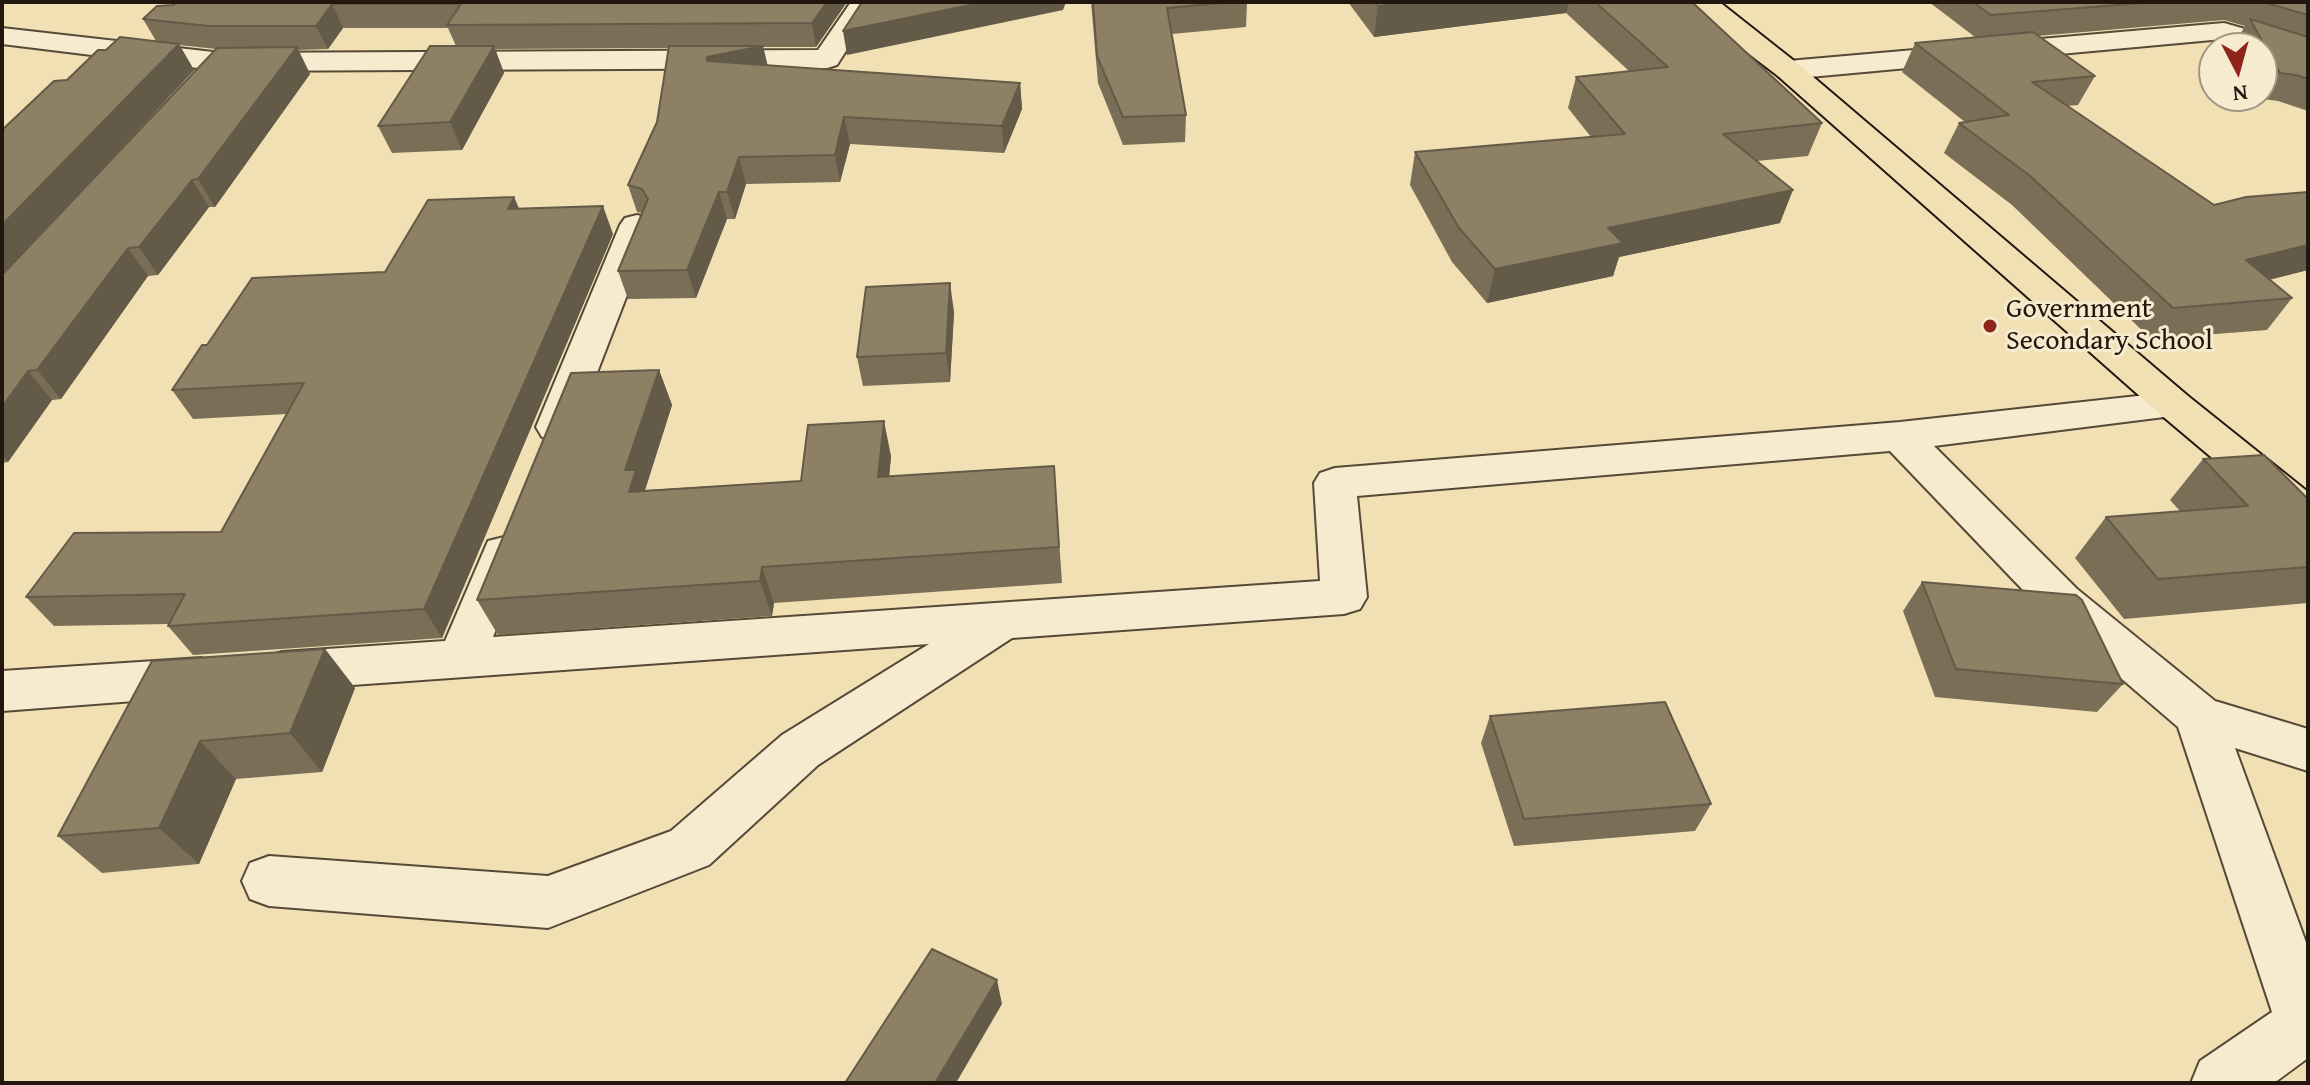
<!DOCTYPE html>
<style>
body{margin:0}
#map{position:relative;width:2310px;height:1085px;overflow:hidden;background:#f2e0b5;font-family:"Gentium Book Plus",serif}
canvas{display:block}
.frame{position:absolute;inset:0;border:4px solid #22170e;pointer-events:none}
.north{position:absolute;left:2198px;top:32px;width:80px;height:80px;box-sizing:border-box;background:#f7ebcf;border:2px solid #a29682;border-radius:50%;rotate:174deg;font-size:22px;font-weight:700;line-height:32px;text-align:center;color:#22170e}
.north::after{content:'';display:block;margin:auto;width:28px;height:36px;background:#8f2418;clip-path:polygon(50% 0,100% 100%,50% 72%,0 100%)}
</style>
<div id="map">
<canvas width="2310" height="1085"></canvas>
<div class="frame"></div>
<div class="north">N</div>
</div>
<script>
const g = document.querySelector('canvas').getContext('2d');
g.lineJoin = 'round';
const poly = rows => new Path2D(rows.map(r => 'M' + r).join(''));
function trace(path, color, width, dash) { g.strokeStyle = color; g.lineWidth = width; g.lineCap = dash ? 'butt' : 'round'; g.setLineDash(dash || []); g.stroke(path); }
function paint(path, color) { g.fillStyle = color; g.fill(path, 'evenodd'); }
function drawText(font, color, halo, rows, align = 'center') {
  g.font = font + ' "Gentium Book Plus",serif'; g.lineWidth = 6; g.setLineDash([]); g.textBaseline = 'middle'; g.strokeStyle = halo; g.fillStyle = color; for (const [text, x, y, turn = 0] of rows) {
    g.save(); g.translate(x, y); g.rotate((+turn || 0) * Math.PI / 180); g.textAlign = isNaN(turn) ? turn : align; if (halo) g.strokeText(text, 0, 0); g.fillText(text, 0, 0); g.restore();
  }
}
const street = poly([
 [851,2,877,2,837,65,827,68,222,71,2,44,2,28,222,53,818,50,851,2],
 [2224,23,2308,47,2308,65,2262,51,2262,48,2223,39,1788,79,1778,76,1773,70,1778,64,1788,61,2224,23],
 [637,215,649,218,654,225,576,427,570,437,556,441,542,437,536,427,620,225,625,218,637,215],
 [2174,392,2188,396,2194,405,2188,414,1934,446,2077,589,2215,701,2308,729,2308,771,2235,748,2308,948,2308,1058,2274,1083,2191,1083,2200,1061,2272,1012,2178,727,2045,613,1890,451,1357,496,1367,597,1360,609,1344,614,1012,638,818,765,709,865,548,928,269,906,250,899,242,881,250,863,269,856,548,876,671,831,782,735,929,644,282,690,265,685,258,671,265,657,282,652,445,641,488,541,504,537,520,541,526,553,493,637,1320,581,1314,483,1320,473,1335,468,1900,422,2174,392],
 [201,658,218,663,225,677,218,691,201,696,2,711,2,671,201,658]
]);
const highway = poly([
 [1681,2,1722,4,1798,64,2188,396,2308,492,2308,530,2293,526,2160,414,1778,76,1681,2]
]);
const wall = poly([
 [177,2,847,2,816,47,763,47,767,65,1020,83,1022,109,1004,153,850,144,840,182,746,184,735,219,727,219,696,298,628,299,618,271,642,213,637,212,628,185,657,122,669,48,495,49,504,73,462,150,392,153,378,126,456,46,448,28,343,28,328,49,298,50,310,74,215,207,209,207,158,275,148,276,61,399,52,400,8,462,2,463,2,130,106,50,156,41,143,19,173,5],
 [179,45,216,49,52,222,194,70],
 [1091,2,1247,2,1246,27,1172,34,1186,115,1185,142,1123,145,1098,83],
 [1348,2,1692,2,1822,123,1808,156,1757,161,1780,223,1619,257,1613,276,1487,303,1452,262,1410,185,1415,152,1591,137,1568,108,1576,77,1629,71,1566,13,1374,37],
 [1929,2,2308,2,2308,111,2278,101,2263,99,2261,96,2262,48,2236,48,2234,45,2245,26,2224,20,2037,36,2095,76,2078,105,2067,106,2214,205,2308,192,2308,270,2269,280,2292,298,2267,330,2151,339,2012,205,1944,153,1959,123,1965,122,1902,72,1915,43,1975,37],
 [514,197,519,209,613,234,442,638,193,655,168,626,169,624,54,626,26,597,221,532,287,414,193,419,172,390,207,345,385,272],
 [954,312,950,382,863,386,857,357],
 [659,370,672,405,645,490,801,481,891,456,889,477,1054,466,1062,583,774,603,772,616,498,635,477,600],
 [2203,459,2308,499,2308,603,2124,619,2075,558,2106,517,2180,511,2170,500],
 [1922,582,2123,684,2097,712,1935,697,1903,611],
 [325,649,355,688,322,772,236,779,199,864,102,873,58,836],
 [1490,716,1711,804,1695,831,1514,846,1481,743]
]);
const shadedWall = poly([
 [827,2,847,2,816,47,812,23],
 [985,2,1066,2,1063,10,847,55,843,31],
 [1411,2,1569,2,1566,13,1374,37,1378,6],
 [332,4,343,28,328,49,316,26],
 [179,44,194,70,2,276,2,225],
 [494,46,504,73,462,150,450,122],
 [763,46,769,71,714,87,707,57],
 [297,47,310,74,215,207,198,179],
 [1020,83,1022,109,1004,153,1002,126],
 [844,117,850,144,840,182,835,155],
 [739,157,746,184,735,219,727,192],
 [192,180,209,207,158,275,139,247],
 [1793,190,1780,223,1619,257,1613,276,1487,303,1495,269,1608,228],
 [719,192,727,219,696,298,687,270],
 [514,197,526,225,508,209],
 [603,206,613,234,442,638,424,609],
 [2308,245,2308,270,2223,291,2246,260],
 [128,248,148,276,61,399,37,370],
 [950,283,954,312,950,382,946,353],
 [659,370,672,405,645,490,629,492,625,470],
 [28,371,52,400,8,462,2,455,2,407],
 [884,421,891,456,886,513,878,477],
 [762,567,774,603,772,616,760,581],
 [325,649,355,688,322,772,290,733],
 [200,741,236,779,199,864,159,828],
 [997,980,1002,1004,956,1083,935,1083]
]);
const building = poly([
 [177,2,827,2,812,23,447,25,461,4,332,4,316,26,209,26,143,19,157,6,173,5,177,2],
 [862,2,985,2,843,31,862,2],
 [1093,2,1233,2,1167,8,1186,115,1123,117,1097,56,1093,2],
 [1375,2,1411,2,1378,6,1375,2],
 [1595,2,1692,2,1822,123,1723,134,1793,190,1608,228,1623,243,1495,269,1459,228,1415,152,1625,134,1576,77,1668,67,1595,2],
 [1973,2,2156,2,1991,15,1973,2],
 [2263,2,2308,2,2308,15,2263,2],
 [2250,19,2308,37,2308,79,2296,75,2280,73,2250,19],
 [2033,32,2095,76,2032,82,2214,205,2246,197,2308,192,2308,245,2246,260,2292,298,2173,308,2029,175,1959,123,2009,115,1915,43,2033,32],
 [120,37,179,44,2,225,2,130,54,81,67,80,98,50,106,50,120,37],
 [430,46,494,46,450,122,378,126,430,46],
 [669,46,763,46,707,57,707,61,1020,83,1002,126,844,117,835,155,739,157,727,192,719,192,687,270,618,271,648,199,642,189,628,185,657,122,669,46],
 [297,47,198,179,192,180,139,247,128,248,37,370,28,371,2,407,2,275,217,48,297,47],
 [514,197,508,209,603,206,424,609,168,626,185,594,26,597,74,533,221,532,304,383,172,390,202,345,207,345,252,278,385,272,428,200,514,197],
 [950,283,946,353,857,357,866,287,950,283],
 [659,370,625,470,636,470,629,492,801,481,808,425,884,421,878,477,1054,466,1059,547,762,567,760,581,477,600,571,373,659,370],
 [2264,455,2308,499,2308,567,2158,579,2106,517,2248,506,2203,459,2264,455],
 [1922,582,2076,595,2082,600,2123,684,1956,669,1922,582],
 [325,649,290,733,200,741,159,828,58,836,152,661,325,649],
 [1665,702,1711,804,1524,819,1490,716,1665,702],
 [932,949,997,980,935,1083,845,1083,932,949]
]);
const markers = [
 [1990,326,8,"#8f2418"]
];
const poiNames = [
 ["Government",2006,310],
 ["Secondary School",2006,342]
];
trace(street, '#564938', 4);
trace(highway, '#22170e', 4);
paint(street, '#f7ebcf');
paint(highway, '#f2e0b5');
paint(wall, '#7a6e57');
paint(shadedWall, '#635a47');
paint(building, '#8e8065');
trace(building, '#635a47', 2);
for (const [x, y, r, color] of markers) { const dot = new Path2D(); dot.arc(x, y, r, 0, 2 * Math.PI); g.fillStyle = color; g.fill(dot); trace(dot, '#f7ebcf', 3); }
drawText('28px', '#22170e', '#f7ebcf', poiNames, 'left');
</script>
